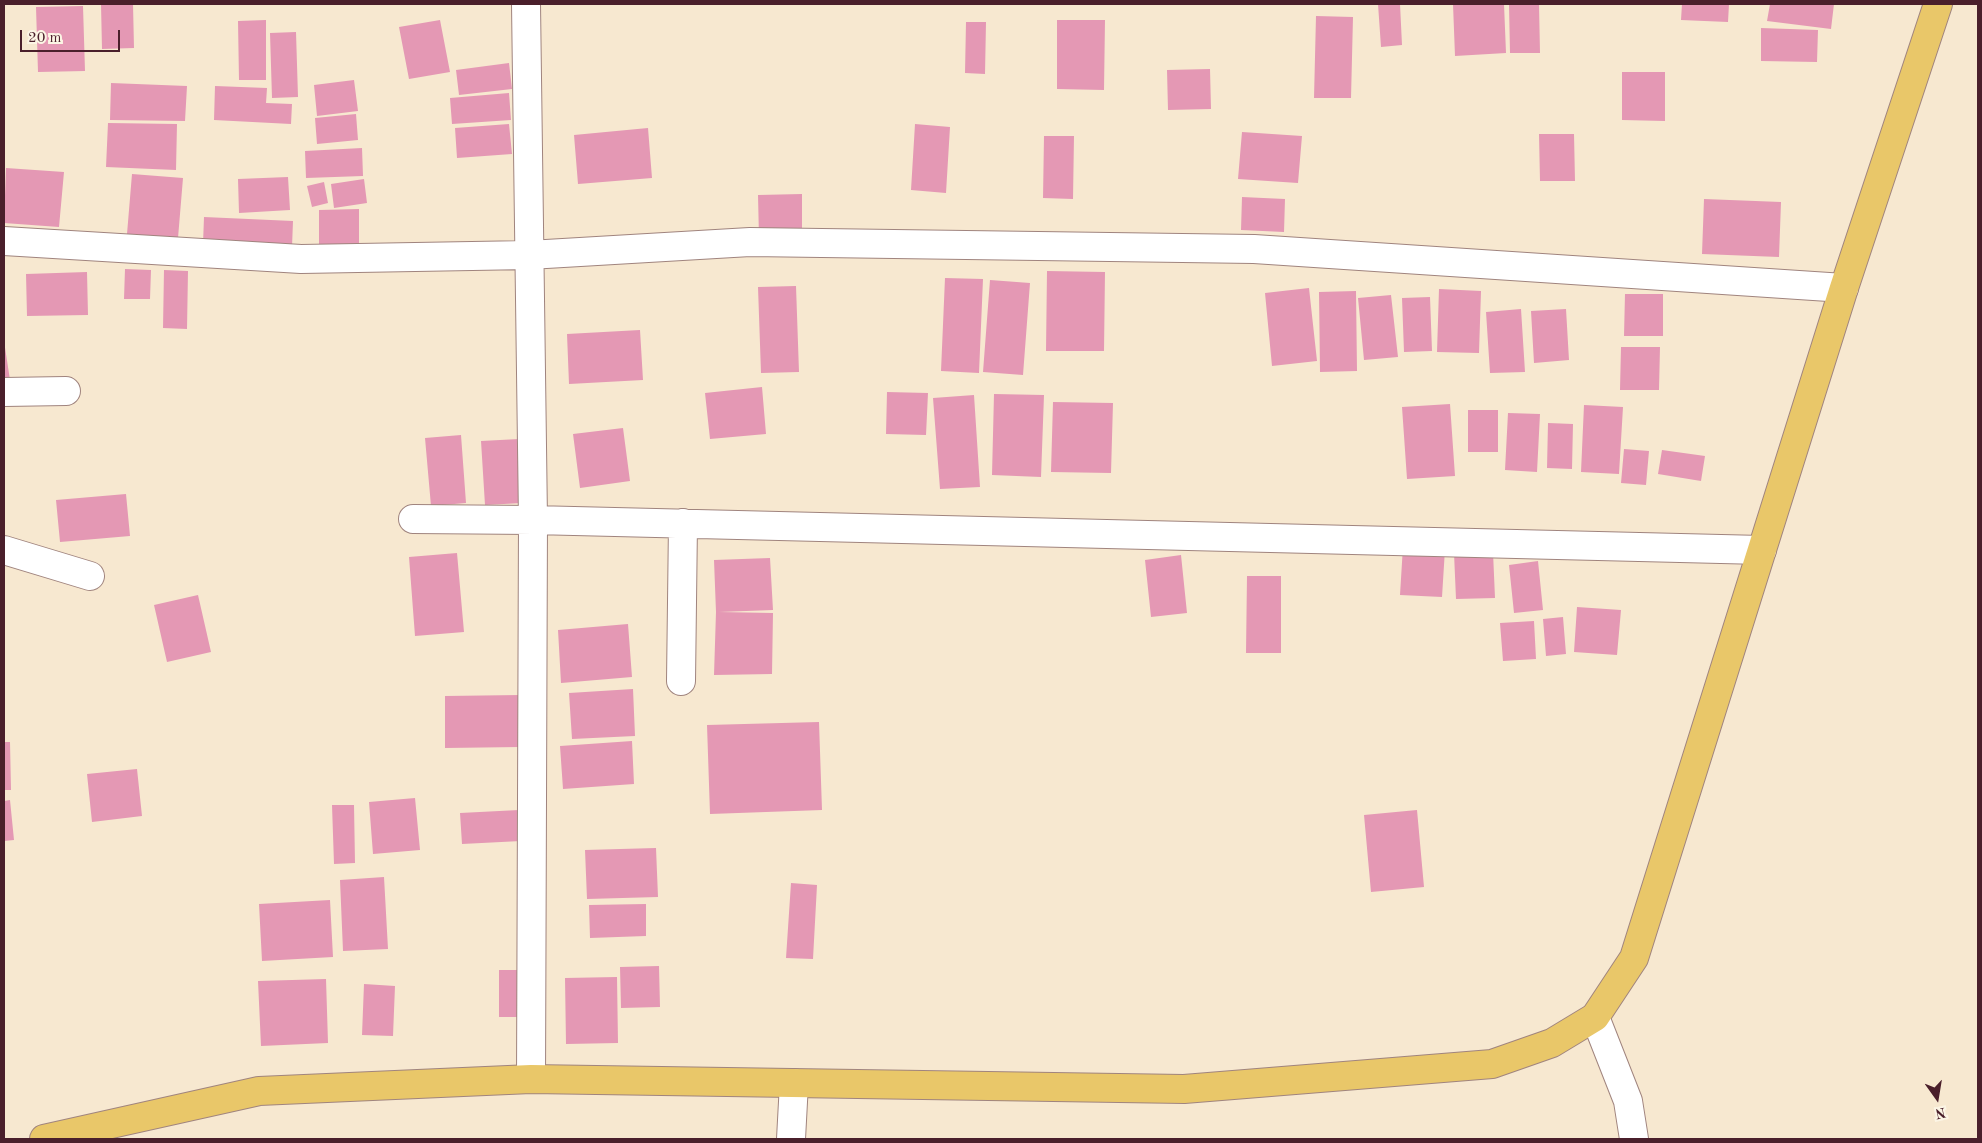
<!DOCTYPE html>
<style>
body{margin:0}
#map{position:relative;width:1982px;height:1143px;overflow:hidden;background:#f7e8d0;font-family:"Old Standard TT",serif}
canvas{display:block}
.frame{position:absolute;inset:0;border:5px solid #4a1f2b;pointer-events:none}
.north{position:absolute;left:1912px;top:1073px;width:50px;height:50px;-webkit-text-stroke:4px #fcf5e5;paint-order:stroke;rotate:167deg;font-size:14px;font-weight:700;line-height:20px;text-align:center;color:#4a1f2b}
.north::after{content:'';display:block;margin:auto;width:18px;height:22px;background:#4a1f2b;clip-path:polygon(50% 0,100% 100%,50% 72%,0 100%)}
.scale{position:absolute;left:20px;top:30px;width:100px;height:22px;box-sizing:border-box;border:2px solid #4a1f2b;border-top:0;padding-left:6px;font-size:15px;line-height:18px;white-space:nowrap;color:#4a1f2b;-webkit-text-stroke:4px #fcf5e5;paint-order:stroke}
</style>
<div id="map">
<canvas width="1982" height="1143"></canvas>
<div class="frame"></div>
<div class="north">N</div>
<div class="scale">20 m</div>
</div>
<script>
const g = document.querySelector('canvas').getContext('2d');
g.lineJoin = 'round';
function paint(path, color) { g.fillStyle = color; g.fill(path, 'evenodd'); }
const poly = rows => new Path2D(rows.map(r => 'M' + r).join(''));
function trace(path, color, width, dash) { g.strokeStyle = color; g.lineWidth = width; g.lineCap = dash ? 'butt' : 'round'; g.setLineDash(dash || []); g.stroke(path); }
const building = poly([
 [101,4,133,4,134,48,102,49],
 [1378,4,1400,4,1402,45,1381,47],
 [1453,4,1504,4,1506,53,1455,56],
 [1509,4,1539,4,1540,53,1510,53],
 [1682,4,1729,4,1728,22,1681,20],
 [1770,4,1834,4,1831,29,1767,21],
 [83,6,85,71,38,72,36,7],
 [1316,16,1353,17,1351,98,1314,98],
 [266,20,266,80,239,80,238,21],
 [440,20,450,72,409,79,399,27],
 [1057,20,1105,20,1104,90,1057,89],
 [966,22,986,22,985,74,965,73],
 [1761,28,1818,30,1817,62,1761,61],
 [296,32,298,97,272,98,270,33],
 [509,63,512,89,459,95,456,70],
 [1210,69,1211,109,1168,110,1167,70],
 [1622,72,1665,72,1665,121,1622,120],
 [354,80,358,111,317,116,314,85],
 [111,83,187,86,185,121,110,120],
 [215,86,267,88,266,103,292,104,291,124,214,120],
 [509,93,511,120,452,124,450,98],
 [356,114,358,140,317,144,315,118],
 [108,123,177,124,176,170,106,167],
 [509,124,512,154,457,158,455,128],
 [915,124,950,127,946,193,911,190],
 [648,128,652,178,578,184,574,135],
 [1242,132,1302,136,1298,183,1238,179],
 [1539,134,1574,134,1575,181,1540,181],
 [1044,136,1074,136,1073,199,1043,198],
 [362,148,363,176,306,178,305,151],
 [6,168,64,172,59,227,4,223],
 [132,174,183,178,178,238,127,234],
 [288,177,290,210,239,213,238,179],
 [364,179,367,203,334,208,331,184],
 [324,182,328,203,312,207,307,186],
 [802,194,802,238,759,238,758,195],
 [1242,197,1285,199,1284,232,1241,230],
 [1704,199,1781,202,1779,257,1702,254],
 [359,209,359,245,319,246,319,210],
 [204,217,293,221,292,247,203,244],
 [125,269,151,270,150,299,124,299],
 [164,270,188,271,187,329,163,328],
 [1047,271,1105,272,1104,351,1046,351],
 [87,272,88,315,27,316,26,274],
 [945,278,983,279,979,373,941,371],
 [990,280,1030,283,1023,375,983,372],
 [796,286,799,372,761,373,758,287],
 [1309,288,1317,361,1272,366,1265,293],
 [1439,289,1481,291,1479,353,1437,352],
 [1356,291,1357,371,1320,372,1319,292],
 [1625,294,1663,294,1663,336,1624,336],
 [1391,295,1398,357,1364,360,1358,298],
 [1430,297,1432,351,1404,352,1402,298],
 [1521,309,1525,372,1490,373,1486,312],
 [1566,309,1569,360,1534,363,1531,311],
 [640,330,643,380,569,384,567,334],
 [4,341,10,380,4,380],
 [1621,347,1660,347,1659,390,1620,390],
 [762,387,766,434,710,439,705,393],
 [887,392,928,393,926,435,886,434],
 [994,394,1044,395,1041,477,992,475],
 [974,395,980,487,940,489,933,398],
 [1053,402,1113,403,1111,473,1051,472],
 [1450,404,1455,476,1407,479,1402,407],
 [1584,405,1623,407,1619,474,1581,472],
 [1468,410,1498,410,1498,452,1468,452],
 [1508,413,1540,414,1537,472,1505,470],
 [1548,423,1573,424,1572,469,1547,468],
 [623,428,630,481,580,488,573,434],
 [461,435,466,503,431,506,425,438],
 [519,439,522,503,485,505,481,441],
 [1624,449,1649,451,1646,485,1621,483],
 [1662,450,1705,456,1701,481,1658,474],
 [126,494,130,536,60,542,56,500],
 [1403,546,1445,549,1442,597,1400,595],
 [1493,552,1495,598,1456,599,1454,553],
 [457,553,464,632,415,636,409,557],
 [1181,555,1187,613,1151,617,1145,560],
 [770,558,773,610,719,612,773,613,772,674,714,675,716,612,714,560],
 [1538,561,1543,610,1514,613,1509,565],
 [1247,576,1281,576,1281,653,1246,653],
 [198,595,211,652,167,662,154,605],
 [1577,607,1621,610,1617,655,1574,652],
 [1563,617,1566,654,1546,656,1543,619],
 [1534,621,1536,659,1503,661,1500,623],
 [628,624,632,677,561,683,558,630],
 [633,689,635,736,572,739,569,693],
 [520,695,520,747,445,748,445,696],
 [819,722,822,810,710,814,707,725],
 [632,741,634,784,563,789,560,746],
 [4,742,10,742,11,790,4,790],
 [137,769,142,816,92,822,87,774],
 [415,798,420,850,373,854,369,802],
 [10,800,14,840,4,841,4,801],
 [332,805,354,805,355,863,334,864],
 [519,810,521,841,462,844,460,813],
 [1417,810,1424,887,1371,892,1364,815],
 [656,848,658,897,587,899,585,850],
 [384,877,388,949,343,951,340,880],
 [791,883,817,885,813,959,786,958],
 [330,900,333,957,262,961,259,904],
 [646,904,646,936,590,938,589,905],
 [659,966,660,1007,621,1008,620,967],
 [499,970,526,970,526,1017,499,1017],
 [617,977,618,1043,566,1044,565,978],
 [326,979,328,1043,261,1046,258,981],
 [364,984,395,986,393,1036,362,1035]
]);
const minor = poly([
 [526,4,533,520,531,1079],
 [4,241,301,259,529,255,750,242,1254,249,1844,288],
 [4,392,66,391],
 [413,519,533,520,1762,550],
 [4,550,90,576],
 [681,681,683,523],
 [1595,1017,1628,1101,1634,1139],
 [791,1139,794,1083]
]);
const major = poly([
 [44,1139,259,1091,531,1079,1184,1089,1492,1064,1552,1043,1595,1017,1634,958,1844,288,1938,4]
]);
paint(building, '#e498b4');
trace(minor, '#a0847e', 30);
trace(major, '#a0847e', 30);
trace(minor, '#fff', 28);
trace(major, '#e9c769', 28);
</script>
